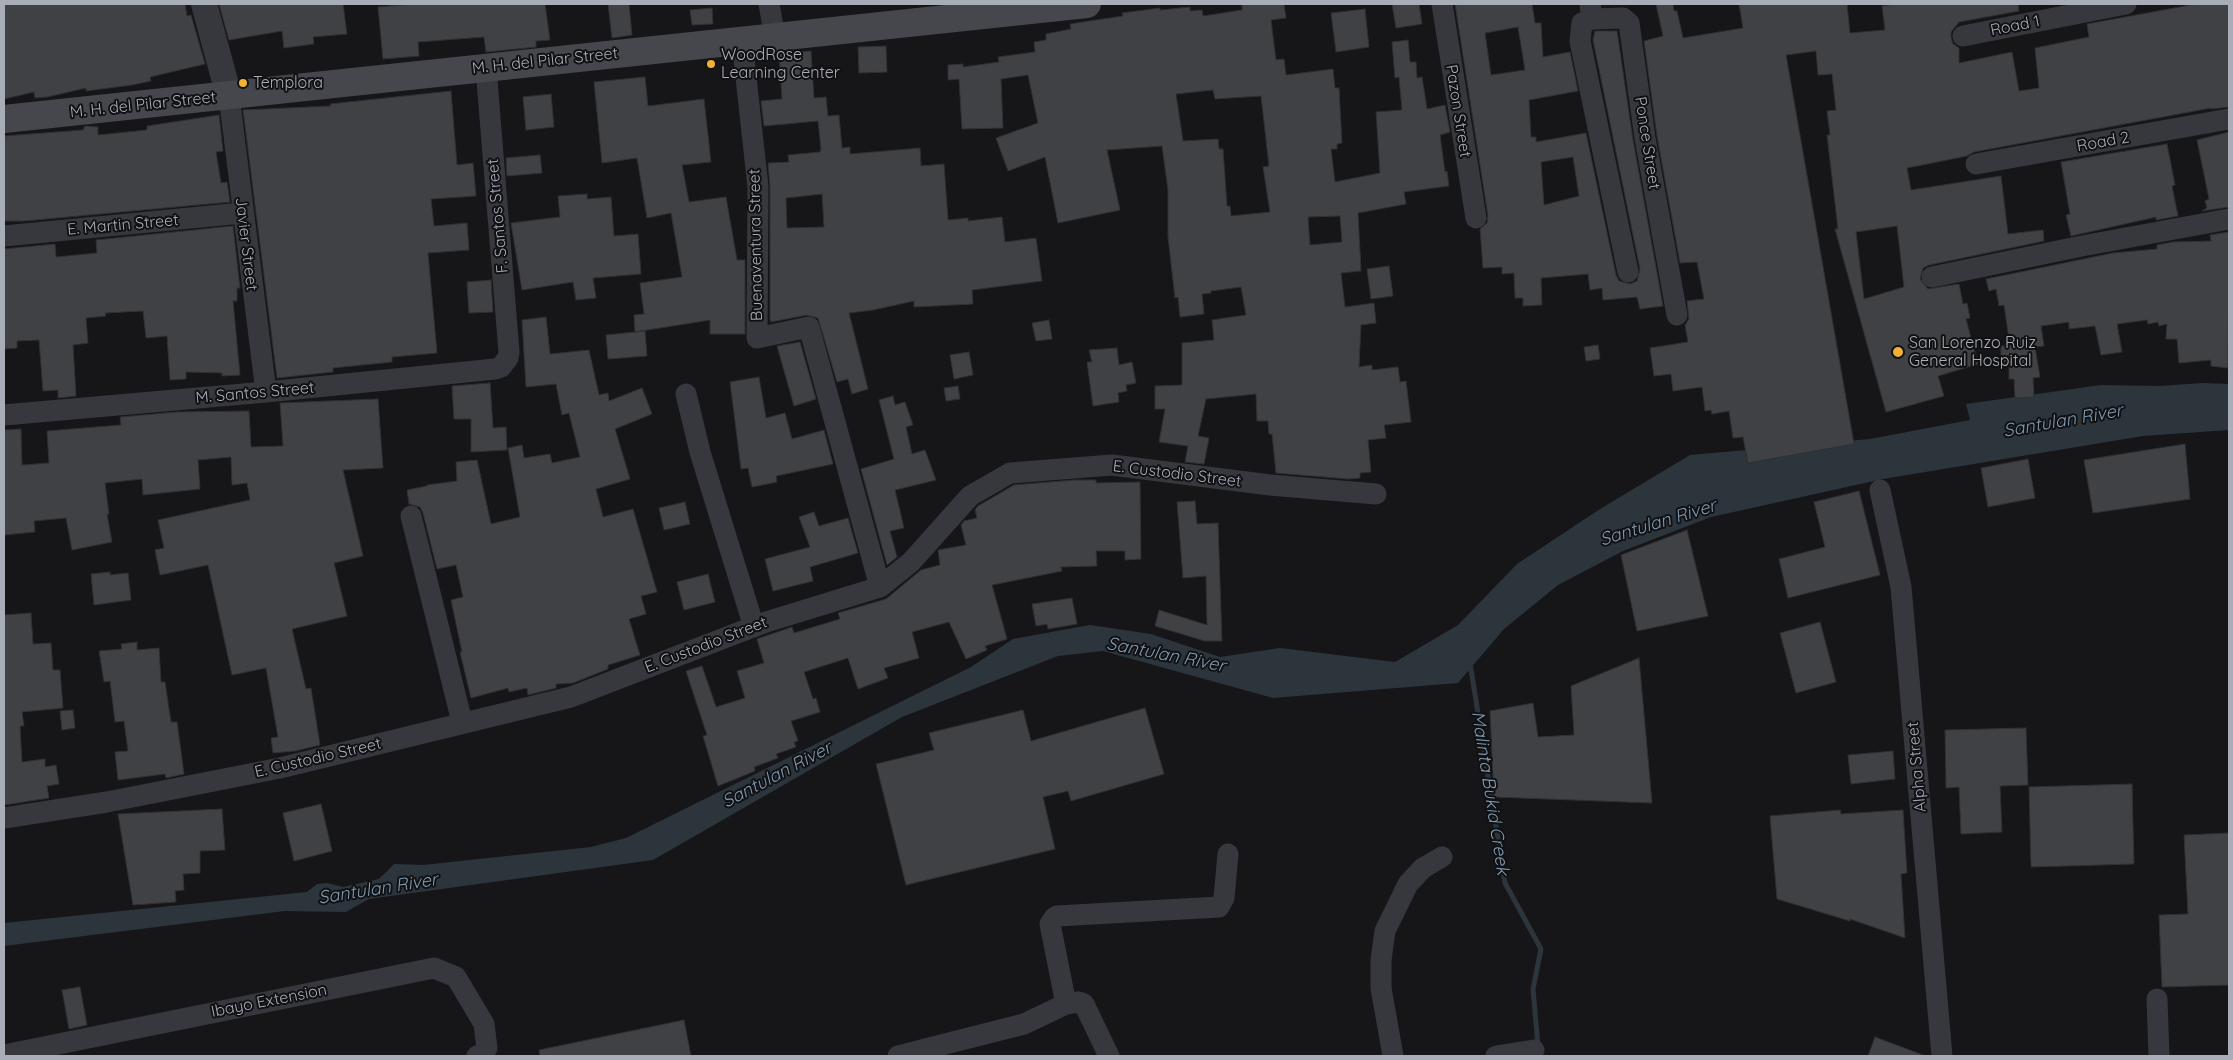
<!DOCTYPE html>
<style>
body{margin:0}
#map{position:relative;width:2233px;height:1060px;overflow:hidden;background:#161618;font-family:Quicksand,sans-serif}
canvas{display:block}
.frame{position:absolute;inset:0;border:5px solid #a8adb8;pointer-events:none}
</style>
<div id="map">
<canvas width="2233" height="1060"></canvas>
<div class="frame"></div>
</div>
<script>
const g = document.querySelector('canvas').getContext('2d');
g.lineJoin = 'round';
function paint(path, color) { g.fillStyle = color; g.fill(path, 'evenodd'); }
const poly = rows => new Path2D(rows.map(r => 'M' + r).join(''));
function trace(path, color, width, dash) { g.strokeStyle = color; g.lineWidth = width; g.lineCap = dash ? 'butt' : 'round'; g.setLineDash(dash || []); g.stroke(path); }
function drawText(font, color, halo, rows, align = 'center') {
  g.font = font + ' Quicksand,sans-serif'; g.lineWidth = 4; g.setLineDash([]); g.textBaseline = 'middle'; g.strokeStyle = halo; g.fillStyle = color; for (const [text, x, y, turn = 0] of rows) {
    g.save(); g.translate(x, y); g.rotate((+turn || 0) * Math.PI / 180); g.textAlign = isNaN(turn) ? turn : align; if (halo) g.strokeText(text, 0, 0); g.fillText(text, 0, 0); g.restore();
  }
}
const water = poly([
 [2203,383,2229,384,2229,430,2143,436,1883,479,1711,517,1623,551,1558,585,1504,629,1458,683,1273,698,1103,651,1058,656,902,717,653,860,369,899,346,912,285,911,4,946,4,923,307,892,317,884,327,883,343,887,379,879,394,864,423,865,591,847,626,838,971,667,1013,639,1090,625,1151,634,1220,657,1280,648,1395,662,1458,625,1517,564,1600,509,1690,455,1870,439,1970,420,1966,404,2101,385,2159,386]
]);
const stream = poly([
 [1470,663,1505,883,1541,949,1533,989,1538,1046]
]);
const building = poly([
 [4,4,185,4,187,16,191,15,205,64,150,77,151,81,132,85,86,91,86,88,47,97,35,98,34,92,4,99,4,4],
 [219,4,343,4,347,34,313,37,314,44,284,48,282,31,229,40,219,4],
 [413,4,545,4,550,40,536,41,536,47,486,52,484,37,418,42,419,56,383,59,378,7,413,4],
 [608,4,629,4,632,35,612,38,608,4],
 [1242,4,1284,4,1286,18,1271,20,1276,60,1284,59,1286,75,1333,69,1335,88,1339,88,1342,143,1337,144,1337,149,1331,149,1335,182,1380,173,1376,112,1402,110,1399,77,1395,78,1392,42,1408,40,1410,62,1416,62,1417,78,1422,77,1427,109,1445,105,1450,132,1440,135,1445,172,1447,171,1449,186,1404,192,1406,204,1358,213,1361,271,1341,273,1345,307,1374,303,1376,323,1361,325,1359,367,1372,365,1372,370,1398,367,1400,382,1406,381,1411,422,1384,425,1386,438,1368,440,1371,472,1360,473,1360,478,1348,479,1276,473,1272,434,1269,434,1268,421,1257,421,1256,394,1206,399,1198,436,1209,438,1204,464,1185,462,1188,446,1159,442,1165,409,1155,409,1155,386,1182,385,1182,343,1214,340,1212,320,1246,315,1241,287,1211,291,1211,293,1202,294,1204,314,1180,317,1178,297,1175,298,1168,237,1168,190,1162,146,1107,150,1120,210,1058,223,1045,157,1008,171,996,138,1038,123,1028,75,1001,79,1003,128,962,129,959,79,948,80,948,65,963,64,963,67,999,62,998,57,1035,52,1034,42,1046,40,1046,34,1071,29,1070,24,1123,16,1122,13,1160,8,1160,10,1190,7,1190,11,1202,10,1203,16,1242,10,1242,4],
 [1213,90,1215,99,1261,96,1269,166,1263,167,1270,212,1231,216,1230,206,1227,206,1223,149,1219,149,1218,139,1183,141,1176,94,1213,90],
 [1340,216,1342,242,1310,245,1308,217,1340,216],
 [1392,4,1419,4,1422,24,1396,28,1392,4],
 [1455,4,1532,4,1535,23,1541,23,1543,57,1570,52,1578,91,1529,100,1531,137,1536,137,1536,142,1586,133,1616,275,1619,281,1630,284,1637,281,1640,269,1593,40,1595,31,1617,31,1633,140,1663,306,1640,309,1637,297,1603,300,1602,288,1590,290,1588,274,1541,278,1542,305,1523,306,1523,298,1515,298,1514,273,1502,274,1502,267,1483,268,1480,229,1487,223,1488,216,1455,4],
 [1518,27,1525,70,1491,75,1485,33,1518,27],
 [1573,157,1579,196,1544,205,1541,162,1573,157],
 [1656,4,1673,4,1674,11,1677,11,1683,38,1743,28,1739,4,1847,4,1850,33,1885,30,1882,6,1895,4,2018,4,2019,11,1959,22,1951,32,1951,38,1953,44,1959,48,1959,63,2012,52,2019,91,2039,88,2035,48,2089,37,2087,24,2196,4,2229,4,2229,107,2211,109,2211,108,1974,152,1967,156,1907,168,1911,190,2001,176,2008,234,2043,230,2044,241,1929,265,1923,268,1920,279,1928,289,1959,284,1963,304,1967,303,1970,318,1966,319,1978,364,1938,376,1944,396,1886,412,1835,229,1838,229,1827,135,1830,135,1827,111,1836,110,1832,74,1818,75,1816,51,1786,55,1854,444,1748,463,1743,437,1733,438,1729,411,1712,414,1711,410,1705,411,1702,387,1673,391,1671,374,1654,376,1650,348,1688,342,1685,325,1689,319,1687,301,1704,299,1697,262,1680,263,1657,136,1644,41,1663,36,1656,4],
 [1897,226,1904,287,1864,299,1856,232,1897,226],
 [712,8,713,24,692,25,690,10,712,8],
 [1365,9,1369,47,1336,52,1331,13,1365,9],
 [886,46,887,72,859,73,858,47,886,46],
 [811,51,814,98,826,97,828,116,839,115,842,148,850,147,850,154,920,148,921,166,944,164,948,220,968,218,968,221,1002,217,1005,242,1036,238,1042,281,972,290,973,304,914,307,914,301,873,310,849,313,868,389,852,394,848,379,837,382,818,318,807,315,771,322,770,319,770,187,768,163,789,162,788,155,820,152,821,149,818,121,764,126,761,101,782,99,779,53,811,51],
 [822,194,824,227,787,228,786,198,822,194],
 [645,77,648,106,704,99,711,162,682,165,689,202,726,197,737,260,745,260,745,334,710,334,710,320,635,332,634,315,644,314,640,283,682,277,671,213,647,218,637,158,602,163,594,82,645,77],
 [451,91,457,165,473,163,476,196,431,199,434,226,467,223,469,250,428,253,437,353,392,357,392,362,333,368,333,372,277,378,243,110,331,106,330,104,451,91],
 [551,94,554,127,526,130,523,97,551,94],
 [219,115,223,151,216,152,221,183,227,182,230,202,24,221,4,221,4,136,83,130,85,126,98,127,98,135,147,130,147,126,219,115],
 [2229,132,2229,207,2202,211,2207,208,2205,201,2209,199,2197,140,2229,132],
 [2167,144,2175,185,2172,186,2178,216,2156,220,2156,217,2071,236,2066,215,2070,214,2061,162,2167,144],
 [540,155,542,173,507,176,506,158,540,155],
 [587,194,587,199,611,197,614,236,638,234,641,274,593,278,596,298,576,300,573,282,522,290,511,223,560,217,558,196,587,194],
 [233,226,240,288,237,288,237,301,233,301,240,375,222,376,222,373,186,372,186,379,170,380,167,336,146,338,143,311,105,313,106,316,86,318,88,343,73,345,76,396,58,398,58,390,43,391,39,340,17,341,17,348,4,349,4,249,55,244,56,257,97,253,96,240,233,226],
 [2229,232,2228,368,2211,366,2211,360,2179,363,2177,339,2166,339,2167,324,2159,326,2158,322,2148,324,2147,320,2117,324,2122,352,2101,355,2095,326,2069,329,2069,322,2041,326,2044,346,2035,347,2040,377,2033,378,2034,397,2015,398,2014,379,2009,379,2009,362,2001,362,2001,346,2010,346,2004,305,1999,306,1996,289,1989,291,1986,279,2113,253,2157,249,2157,245,2173,242,2211,241,2210,235,2229,232],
 [1389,266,1393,296,1371,299,1367,269,1389,266],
 [491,280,493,312,469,313,467,282,491,280],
 [546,317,550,354,589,350,599,395,608,393,609,401,642,388,652,414,615,429,630,479,596,489,603,517,633,509,657,592,641,596,646,614,629,619,640,655,608,665,608,669,573,683,556,684,556,688,528,695,527,688,509,692,508,688,471,698,460,652,462,652,451,600,463,597,456,565,437,569,423,513,420,507,409,504,407,490,427,486,427,485,457,481,456,462,477,460,491,524,520,517,508,448,522,445,524,458,550,454,552,463,580,457,569,413,562,415,556,384,526,387,522,320,546,317],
 [1049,320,1052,339,1036,341,1032,323,1049,320],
 [645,331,647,356,608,359,606,335,645,331],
 [800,342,816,399,794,406,777,346,800,342],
 [1598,345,1600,359,1586,361,1584,347,1598,345],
 [1117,348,1119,365,1132,362,1136,383,1126,385,1127,391,1118,393,1119,402,1093,406,1087,362,1092,362,1089,350,1117,348],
 [969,352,973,375,954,379,950,355,969,352],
 [759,377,766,418,785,413,792,439,824,430,833,464,776,476,777,482,752,487,748,468,741,469,730,382,759,377],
 [490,383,493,428,506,427,507,450,471,452,471,419,454,419,452,386,490,383],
 [958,386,960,399,946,401,944,388,958,386],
 [893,396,895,405,905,402,913,425,906,427,912,454,925,450,936,480,895,490,904,528,890,531,897,557,887,565,861,469,894,459,879,400,893,396],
 [378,399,383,468,343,470,363,556,334,563,347,616,292,629,306,689,311,688,320,745,295,751,273,753,271,738,278,737,266,668,232,675,208,565,160,575,155,550,164,548,158,520,250,500,247,483,232,485,231,457,198,460,200,489,143,495,142,479,105,483,109,514,107,514,112,542,72,550,66,518,34,521,35,532,4,535,4,430,21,429,22,465,49,463,47,431,121,425,120,417,177,412,249,411,251,447,283,446,280,403,378,399],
 [2185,444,2190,499,2093,513,2084,460,2185,444],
 [2028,459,2035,498,1988,507,1981,468,2028,459],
 [1074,480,1096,480,1096,483,1140,482,1141,559,1125,560,1125,551,1096,551,1097,566,1061,567,1062,571,992,585,1007,639,985,646,987,650,966,659,949,622,912,632,919,658,884,668,888,678,858,689,848,658,804,672,813,699,816,698,820,712,791,721,798,741,794,742,796,747,776,754,778,758,754,767,755,771,718,786,703,736,707,735,686,671,702,666,716,707,745,698,737,671,764,663,757,639,792,627,794,633,840,619,838,613,886,599,921,570,940,565,938,550,966,545,961,525,964,521,977,518,975,510,978,506,1014,485,1074,480],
 [1859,491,1880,575,1788,598,1779,559,1825,547,1814,502,1859,491],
 [1195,501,1197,524,1218,523,1222,641,1205,641,1155,626,1159,610,1207,625,1206,576,1183,578,1177,502,1195,501],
 [685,502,690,524,664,530,659,508,685,502],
 [814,512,819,526,848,518,858,553,810,567,813,581,773,591,765,559,810,547,799,517,814,512],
 [1687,530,1708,616,1637,631,1621,555,1687,530],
 [110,572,110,575,128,573,131,600,94,605,91,574,110,572],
 [708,574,715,602,684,610,677,582,708,574],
 [1072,598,1077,624,1048,629,1047,624,1036,626,1032,604,1072,598],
 [31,613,33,644,51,643,53,670,60,670,63,708,22,712,24,726,20,726,22,762,45,759,45,767,56,765,59,784,47,786,49,798,4,805,4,615,31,613],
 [1820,622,1836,682,1796,693,1780,633,1820,622],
 [137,642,137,650,159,648,161,682,165,682,171,722,177,722,184,774,166,778,165,774,118,780,115,752,128,751,124,721,115,722,110,681,104,682,99,651,122,649,121,644,137,642],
 [1639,658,1652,803,1494,797,1490,711,1533,703,1538,737,1574,735,1571,686,1639,658],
 [1145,708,1164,774,1071,801,1068,791,1043,797,1055,849,906,885,876,764,934,750,929,733,1023,710,1031,741,1145,708],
 [73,710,75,728,62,730,60,711,73,710],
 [2026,728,2028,785,2000,786,2002,832,1961,834,1959,787,1946,788,1945,730,2026,728],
 [1893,751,1895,779,1851,784,1848,755,1893,751],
 [2132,784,2134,864,2031,867,2029,787,2132,784],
 [321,804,332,851,294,861,283,813,321,804],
 [222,809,225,850,200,851,200,873,183,874,184,890,175,891,176,902,133,905,118,814,222,809],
 [1840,810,1841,814,1903,810,1907,873,1901,874,1905,938,1850,919,1850,921,1777,899,1770,816,1840,810],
 [2229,833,2229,985,2162,987,2159,915,2188,914,2184,835,2229,833],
 [80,987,87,1025,69,1029,62,990,80,987],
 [684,1020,691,1056,540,1056,539,1050,684,1020],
 [1875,1037,1923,1055,1923,1056,1868,1056,1875,1037]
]);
const minor = poly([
 [769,4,775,37],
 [1442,4,1476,218],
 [1590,4,1592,19,1623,18,1629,23,1645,138,1677,315],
 [1592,19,1582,23,1580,41,1628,272],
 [1963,36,2126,4],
 [742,41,758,187,757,338,809,327,880,587],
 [229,96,266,392],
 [1976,164,2229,119],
 [4,236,242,213],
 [1932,277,2082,246,2229,219],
 [686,394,700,452,754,627],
 [4,415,266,392,495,369,501,367,508,358,509,352,486,68],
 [1880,490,1901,587,1942,1056],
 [411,516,462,722],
 [4,818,107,802,280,768,571,697,766,622,880,587,911,562,970,496,1010,473,1112,465,1270,485,1376,494],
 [2157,999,2159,1056],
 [1066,1004,1050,924,1054,918,1057,916,1219,907,1224,898,1228,854],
 [4,1055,434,968,456,977,484,1024,487,1048,483,1054,477,1056],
 [898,1056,1024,1024,1066,1004,1079,1002,1084,1004,1109,1056],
 [1393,1056,1381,988,1381,960,1385,931,1408,884,1423,868,1442,857],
 [1496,1056,1534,1050]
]);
const tertiary = poly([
 [204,4,229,96]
]);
const secondary = poly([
 [4,119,1087,4]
]);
const markers = [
 [711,64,5,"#f2b134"],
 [243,83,5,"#f2b134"],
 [1898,352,6,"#f2b134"]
];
const streetNames = [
 ["Road 1",2015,26,-11],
 ["M. H. del Pilar Street",545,61,-6],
 ["M. H. del Pilar Street",143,105,-6],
 ["Pazon Street",1458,111,81],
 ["Road 2",2103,142,-10],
 ["Ponce Street",1647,143,81],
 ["F. Santos Street",498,216,-95],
 ["E. Martin Street",123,225,-5],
 ["Javier Street",246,244,83],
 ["Buenaventura Street",756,245,-91],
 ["M. Santos Street",255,393,-5],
 ["E. Custodio Street",1177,474,7],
 ["E. Custodio Street",706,645,-21],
 ["E. Custodio Street",318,758,-13],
 ["Alpha Street",1917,767,-95],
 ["Ibayo Extension",269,1001,-11]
];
const poiNames = [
 ["WoodRose",721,55],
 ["Learning Center",721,73],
 ["Templora",253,83],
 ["San Lorenzo Ruiz",1909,343],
 ["General Hospital",1909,361]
];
const waterNames = [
 ["Santulan River",2063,421,-10],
 ["Santulan River",1658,523,-17],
 ["Santulan River",1166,655,11],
 ["Santulan River",777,775,-28],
 ["Malinta Bukid Creek",1490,793,81],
 ["Santulan River",378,889,-9]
];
paint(water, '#2c353c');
trace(stream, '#2c353c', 5);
paint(building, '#404145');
trace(building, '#303034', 1);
trace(minor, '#37383d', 21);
trace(tertiary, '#37383d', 26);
trace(secondary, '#45474d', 28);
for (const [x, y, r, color] of markers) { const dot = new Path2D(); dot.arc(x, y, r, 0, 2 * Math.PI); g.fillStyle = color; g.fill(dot); trace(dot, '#111113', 2); }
drawText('16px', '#a8adb8', '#111113', streetNames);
drawText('16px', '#a8adb8', '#111113', poiNames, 'left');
drawText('italic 18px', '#7f9bb3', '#111113', waterNames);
</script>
